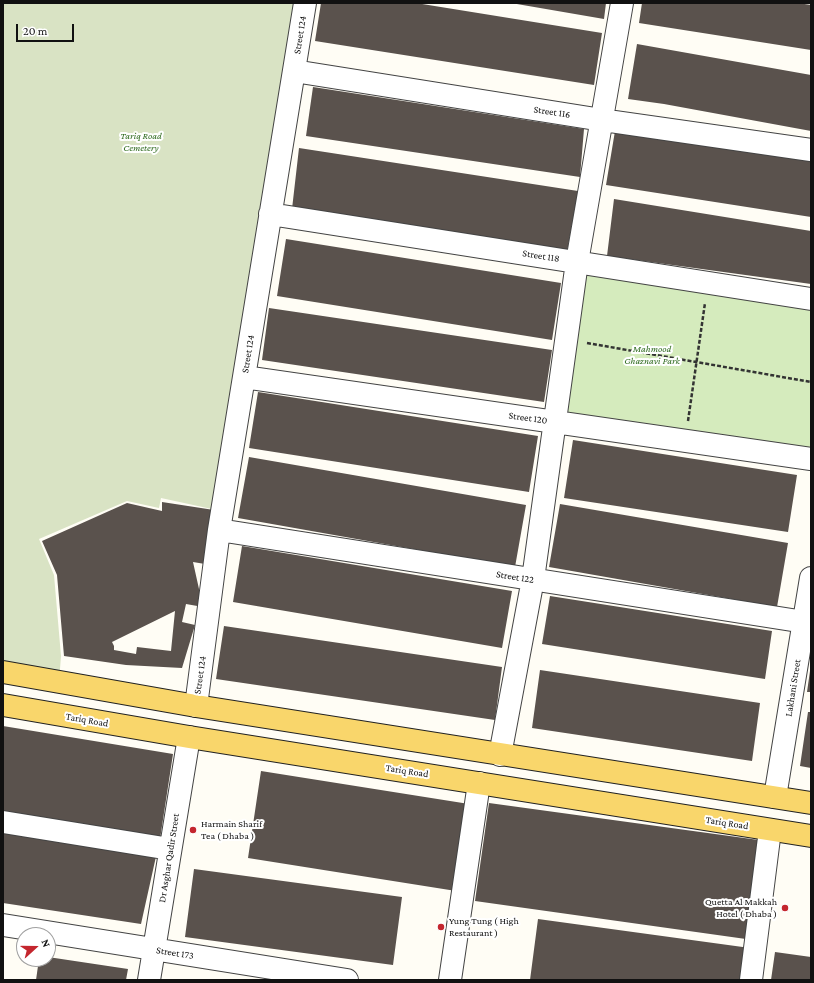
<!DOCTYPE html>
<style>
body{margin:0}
#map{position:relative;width:814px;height:983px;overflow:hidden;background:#fffdf5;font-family:"Crimson Pro",serif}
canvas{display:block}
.frame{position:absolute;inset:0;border:4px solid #111;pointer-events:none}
.north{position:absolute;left:16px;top:927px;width:40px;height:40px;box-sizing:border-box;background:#fff;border:1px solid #a0a0a0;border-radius:50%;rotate:69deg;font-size:11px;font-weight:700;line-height:16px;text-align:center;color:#111}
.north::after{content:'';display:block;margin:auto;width:14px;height:18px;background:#c4262e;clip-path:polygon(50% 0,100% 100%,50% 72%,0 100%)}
.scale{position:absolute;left:16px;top:24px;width:58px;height:18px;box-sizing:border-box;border:2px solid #111;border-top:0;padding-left:5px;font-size:12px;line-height:14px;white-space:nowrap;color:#111;-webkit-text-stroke:3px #fff;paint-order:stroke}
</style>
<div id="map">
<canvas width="814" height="983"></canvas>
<div class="frame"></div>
<div class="north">N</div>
<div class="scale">20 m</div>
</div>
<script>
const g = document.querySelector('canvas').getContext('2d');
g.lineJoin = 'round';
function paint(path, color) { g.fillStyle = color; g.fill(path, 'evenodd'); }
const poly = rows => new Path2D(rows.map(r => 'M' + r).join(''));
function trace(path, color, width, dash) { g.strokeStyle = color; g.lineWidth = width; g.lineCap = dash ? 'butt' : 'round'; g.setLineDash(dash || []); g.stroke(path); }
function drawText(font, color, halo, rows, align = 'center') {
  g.font = font + ' "Crimson Pro",serif'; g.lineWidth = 4; g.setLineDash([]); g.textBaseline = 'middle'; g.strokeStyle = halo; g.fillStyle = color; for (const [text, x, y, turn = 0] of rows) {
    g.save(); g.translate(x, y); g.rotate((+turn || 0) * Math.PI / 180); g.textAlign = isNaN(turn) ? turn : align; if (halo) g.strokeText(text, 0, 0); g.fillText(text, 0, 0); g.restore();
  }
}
const green = poly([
 [577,262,811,299,811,459,556,422]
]);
const cemetery = poly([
 [3,3,305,3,221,511,161,498,159,508,127,501,39,539,54,575,61,656,59,682,3,672]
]);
const building = poly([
 [321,3,416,3,602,33,594,85,315,41],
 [511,3,606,3,604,19],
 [642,3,798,3,811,5,811,50,639,23],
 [637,44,811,75,811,131,664,104,628,99],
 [313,87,584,129,580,177,306,136],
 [615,131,811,161,811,217,606,185],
 [299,148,578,191,567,252,292,209],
 [614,199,811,231,811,284,607,256],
 [286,239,561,283,552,340,277,296],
 [269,308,552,350,544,402,262,360],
 [258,392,538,436,529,492,249,448],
 [573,440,797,475,788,532,564,498],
 [249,457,526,505,515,567,238,518],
 [162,502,227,512,217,566,193,562,203,607,186,604,182,622,195,625,182,668,126,665,64,656,57,575,42,541,127,503,162,511],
 [175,611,171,651,137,647,136,654,114,650,114,646,112,642],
 [560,504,788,543,777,607,549,567],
 [242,546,512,591,502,648,233,602],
 [550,596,772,631,765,679,542,644],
 [224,626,502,667,495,720,216,679],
 [540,670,760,703,752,761,532,728],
 [810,671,811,671,811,692,807,692],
 [808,712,811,712,811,768,800,766],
 [3,726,173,754,160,839,3,814],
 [261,771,469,804,456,891,248,858],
 [489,803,766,841,753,940,475,901],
 [3,828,157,852,141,924,3,903],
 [194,869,402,897,393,965,185,937],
 [538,919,750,948,746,980,530,980],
 [775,952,811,957,811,980,771,980],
 [48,957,128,969,126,980,36,980,39,959,48,959]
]);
const path = poly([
 [587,343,811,382],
 [688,421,705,303]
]);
const minor = poly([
 [294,71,602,120,811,150],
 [270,214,811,299],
 [244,377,811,459],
 [219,530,811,623],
 [196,706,219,530,305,3],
 [500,755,533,579,577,262,622,3],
 [775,797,811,578],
 [3,822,170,849],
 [3,925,347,980],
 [149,980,189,737],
 [450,980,479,783],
 [751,980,770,830]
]);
const major = poly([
 [3,672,196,706,811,803],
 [3,705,189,737,811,836]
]);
const markers = [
 [193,830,4,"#c4262e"],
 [785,908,4,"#c4262e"],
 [441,927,4,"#c4262e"]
];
const streetNames = [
 ["Street 124",300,35,-81],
 ["Street 116",552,112,9],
 ["Street 118",541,256,9],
 ["Street 124",248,354,-81],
 ["Street 120",528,418,8],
 ["Street 122",515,577,9],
 ["Street 124",200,675,-82],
 ["Lakhani Street",793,688,-81],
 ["Tariq Road",87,720,10],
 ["Tariq Road",407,771,9],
 ["Tariq Road",727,823,9],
 ["Dr Asghar Qadir Street",169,858,-81],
 ["Street 173",175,953,9]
];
const parkNames = [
 ["Tariq Road",141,136],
 ["Cemetery",141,148],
 ["Mahmood",652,349],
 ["Ghaznavi Park",652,361]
];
const poiNames = [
 ["Harmain Sharif",201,824],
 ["Tea ( Dhaba )",201,836],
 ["Quetta Al Makkah",777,902,"right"],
 ["Hotel ( Dhaba )",777,914,"right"],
 ["Yung Tung ( High",449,921],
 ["Restaurant )",449,933]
];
paint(green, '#d5ebbd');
paint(cemetery, '#d9e3c4');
paint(building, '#5a524d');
trace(minor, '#444', 24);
trace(major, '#222', 24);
trace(path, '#333', 2.5, [4, 2]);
trace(minor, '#fff', 22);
trace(major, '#f9d66b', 22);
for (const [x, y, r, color] of markers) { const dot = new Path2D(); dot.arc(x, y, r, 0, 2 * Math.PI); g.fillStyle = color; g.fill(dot); trace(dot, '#fff', 1.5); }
drawText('10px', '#111', '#fff', streetNames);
drawText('italic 10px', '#2f6b1f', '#fff', parkNames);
drawText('10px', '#111', '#fff', poiNames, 'left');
</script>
